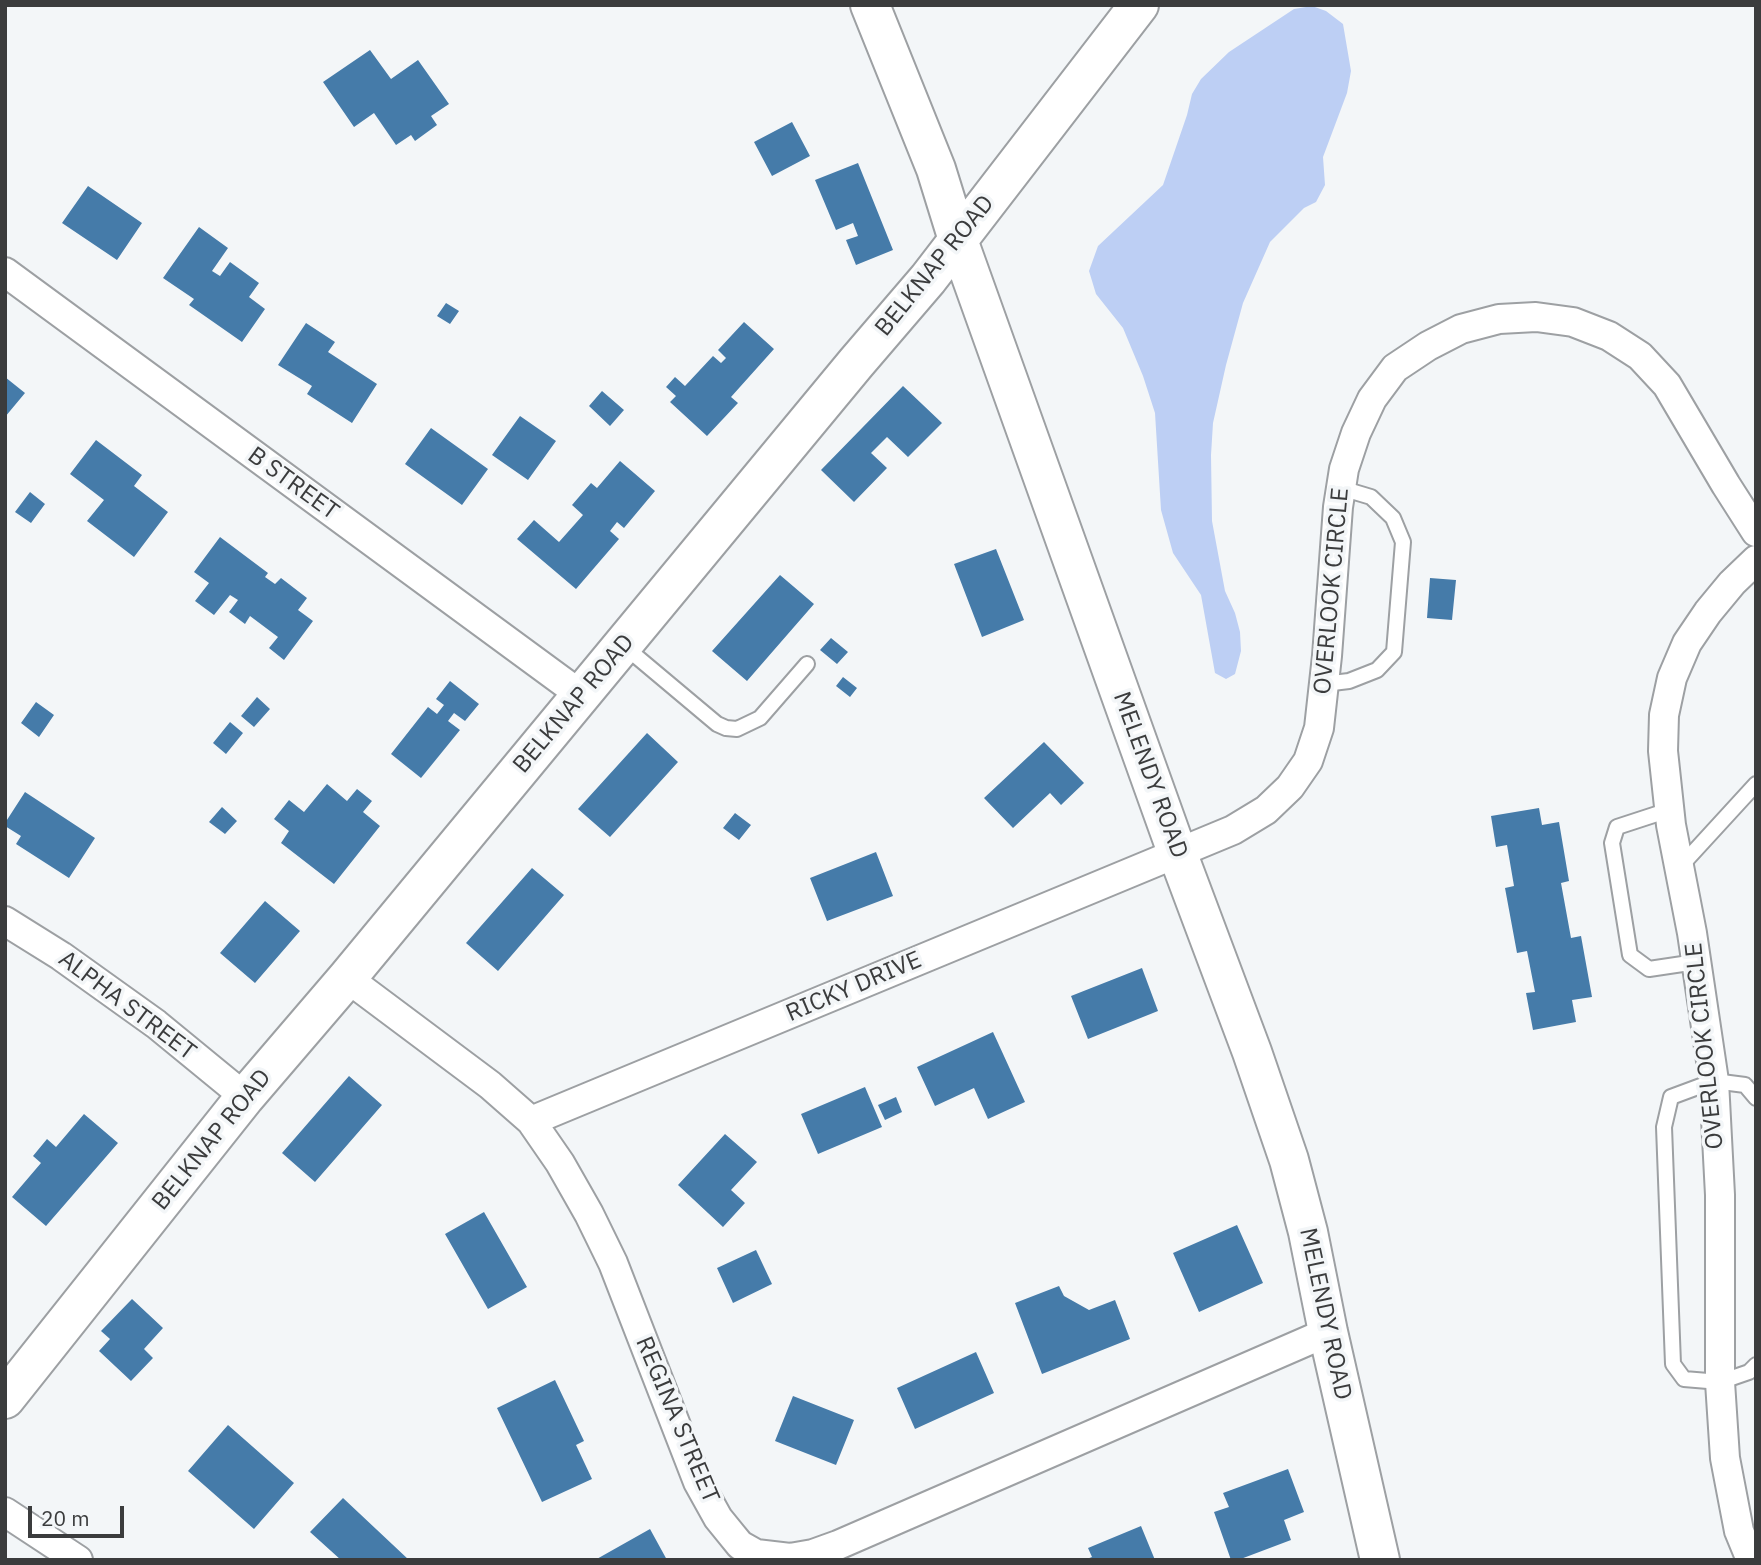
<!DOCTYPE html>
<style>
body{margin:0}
#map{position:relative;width:1761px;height:1565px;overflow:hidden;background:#f3f6f8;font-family:"IBM Plex Sans",sans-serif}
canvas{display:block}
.frame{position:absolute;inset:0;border:7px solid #3b3c3d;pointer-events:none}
.scale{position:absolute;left:28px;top:1506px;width:96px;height:32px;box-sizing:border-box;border:4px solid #3b3c3d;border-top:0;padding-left:9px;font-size:21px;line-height:24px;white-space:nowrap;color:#3b3c3d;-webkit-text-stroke:5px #f3f6f8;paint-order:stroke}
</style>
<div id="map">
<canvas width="1761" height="1565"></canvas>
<div class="frame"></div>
<div class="scale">20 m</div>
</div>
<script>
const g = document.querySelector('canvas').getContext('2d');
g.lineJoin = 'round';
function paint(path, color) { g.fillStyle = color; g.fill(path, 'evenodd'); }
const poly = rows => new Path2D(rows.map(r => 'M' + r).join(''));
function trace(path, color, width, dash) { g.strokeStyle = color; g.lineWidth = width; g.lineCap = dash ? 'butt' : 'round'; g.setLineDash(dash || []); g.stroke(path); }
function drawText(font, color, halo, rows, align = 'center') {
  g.font = font + ' "IBM Plex Sans",sans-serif'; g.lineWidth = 7; g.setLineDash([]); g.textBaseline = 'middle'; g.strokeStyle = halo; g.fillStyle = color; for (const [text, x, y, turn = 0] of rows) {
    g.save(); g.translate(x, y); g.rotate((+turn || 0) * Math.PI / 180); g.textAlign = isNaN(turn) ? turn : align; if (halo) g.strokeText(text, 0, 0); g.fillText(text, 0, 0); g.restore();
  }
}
const water = poly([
 [1312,6,1326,11,1343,24,1351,71,1347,93,1323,157,1325,185,1316,202,1304,208,1270,242,1243,303,1226,365,1213,423,1211,455,1212,521,1225,591,1235,613,1240,632,1241,651,1235,674,1226,679,1215,673,1201,595,1173,553,1161,510,1155,413,1143,376,1123,328,1096,294,1089,271,1098,246,1163,185,1187,115,1192,94,1201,79,1229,52,1294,9]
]);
const building = poly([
 [370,50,391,79,418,60,449,104,431,116,437,125,415,141,411,135,396,145,374,113,354,127,323,82],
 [792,122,810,156,772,176,754,142],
 [858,163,893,250,856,265,846,240,858,236,853,223,836,230,815,180],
 [88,186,142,223,117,260,62,223],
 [199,227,228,248,212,271,220,276,230,262,259,283,249,297,265,309,242,342,189,305,194,299,163,278],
 [446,303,459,311,450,324,437,316],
 [744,322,774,349,731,397,738,403,707,436,670,402,676,396,666,387,675,377,685,386,713,356,721,363,726,358,718,350],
 [306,323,335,342,328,352,377,384,352,423,307,394,312,386,278,365],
 [5,377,25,393,5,417],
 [903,386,942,423,908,457,887,437,871,453,887,468,854,502,821,470],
 [602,391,624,410,610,426,589,406],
 [520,416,556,441,528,480,492,455],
 [431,428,488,469,462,505,405,464],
 [96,440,142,475,134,486,168,512,134,557,87,521,104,500,70,474],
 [620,461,655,491,624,528,617,522,610,531,619,539,576,589,517,539,534,520,559,542,583,515,572,505,591,483,597,488],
 [30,492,45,504,31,523,15,512],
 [220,537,268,573,265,577,275,584,281,578,307,598,298,610,313,621,284,660,269,648,278,637,250,616,245,624,229,612,238,600,230,595,214,615,195,601,209,583,194,572],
 [996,549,1024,620,982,637,954,564],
 [780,575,814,604,747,681,712,651],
 [1430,578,1456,580,1452,620,1427,618],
 [831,638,848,652,837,664,820,650],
 [843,677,857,688,850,697,836,686],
 [450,681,479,704,465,721,454,713,448,721,460,730,421,778,391,754,428,707,437,714,444,705,436,699],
 [257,697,270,709,254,727,241,716],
 [36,702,54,715,39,737,21,723],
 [230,722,243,733,226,754,213,743],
 [647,733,678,762,610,837,578,809],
 [1044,742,1084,783,1061,805,1050,793,1013,828,984,798],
 [327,784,347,801,357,789,372,801,363,812,380,826,334,884,281,843,289,831,274,819,289,800,304,812],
 [25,792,95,838,69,878,16,844,21,836,5,826,5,823],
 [222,807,237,821,225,834,209,822],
 [1539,808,1542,825,1559,822,1569,881,1561,883,1571,938,1581,936,1592,997,1572,1000,1576,1022,1533,1030,1526,993,1535,992,1527,951,1517,953,1505,888,1514,886,1507,845,1496,847,1491,816],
 [735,813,751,825,739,840,723,828],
 [876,852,893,896,827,921,810,878],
 [532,868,564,895,498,971,466,943],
 [265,901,300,931,255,983,220,953],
 [1142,968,1158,1011,1088,1039,1071,996],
 [993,1032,1025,1102,988,1119,974,1088,935,1106,917,1067],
 [349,1076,382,1105,315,1182,282,1153],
 [865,1087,882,1127,818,1154,801,1114],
 [896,1097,902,1112,885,1120,878,1105],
 [84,1114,118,1143,46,1226,12,1197,41,1163,33,1156,47,1139,56,1147],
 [725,1134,757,1162,731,1190,745,1203,723,1227,678,1185],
 [484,1212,527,1287,488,1309,445,1234],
 [1237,1225,1263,1283,1199,1312,1173,1253],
 [756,1250,772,1284,733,1303,717,1268],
 [1059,1286,1064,1296,1089,1310,1115,1300,1130,1339,1042,1374,1015,1303],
 [132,1299,163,1328,144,1349,153,1358,131,1381,99,1351,110,1339,101,1331],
 [976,1352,994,1393,915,1429,897,1388],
 [555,1380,584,1441,576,1445,592,1479,542,1502,497,1408],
 [793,1396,854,1420,836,1465,775,1441],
 [228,1425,294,1483,254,1529,188,1471],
 [1288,1469,1304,1512,1284,1520,1291,1540,1238,1560,1231,1560,1214,1512,1229,1507,1223,1493],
 [343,1498,409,1560,341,1560,310,1532],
 [1141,1526,1155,1560,1084,1560,1092,1557,1088,1548],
 [650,1529,667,1560,595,1560]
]);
const lane = poly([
 [624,646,717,724,726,728,737,729,760,718,807,664],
 [1324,684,1349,681,1377,670,1394,652,1403,542,1393,518,1371,497,1341,488],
 [1669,810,1617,827,1612,843,1630,955,1649,969,1696,962],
 [1679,868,1756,784],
 [1756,1098,1745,1085,1714,1081,1671,1097,1664,1127,1673,1364,1684,1379,1720,1382,1749,1372,1756,1365]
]);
const street = poly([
 [5,272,581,695],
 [5,921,61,956,156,1024,245,1097],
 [347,978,490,1085,531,1121,560,1163,589,1214,613,1263,698,1482,718,1518,731,1534,740,1545,756,1554,790,1558,813,1554,838,1545,1328,1332],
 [531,1121,1233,830,1266,810,1290,787,1308,761,1319,728,1327,656,1338,507,1344,469,1356,433,1372,399,1395,368,1428,346,1461,329,1499,319,1536,317,1573,322,1609,336,1640,356,1667,385,1726,485,1756,532],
 [5,1512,78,1560],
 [1751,1560,1739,1531,1725,1458,1720,1382,1720,1195,1714,1081,1692,933,1671,825,1663,751,1664,715,1672,678,1687,643,1708,612,1732,583,1756,560]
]);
const secondary = poly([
 [870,5,936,169,958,240,1177,852,1252,1052,1289,1160,1308,1232,1328,1332,1380,1560],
 [5,1399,245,1097,347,978,856,363,928,279,1139,5]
]);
const streetNames = [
 ["BELKNAP ROAD",935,266,-51],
 ["B STREET",293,484,36],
 ["OVERLOOK CIRCLE",1332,591,-85],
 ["BELKNAP ROAD",574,704,-50],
 ["MELENDY ROAD",1150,775,70],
 ["RICKY DRIVE",854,987,-23],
 ["ALPHA STREET",127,1006,37],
 ["OVERLOOK CIRCLE",1705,1046,-96],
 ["BELKNAP ROAD",212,1140,-51],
 ["MELENDY ROAD",1325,1314,78],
 ["REGINA STREET",677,1420,67]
];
paint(water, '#bdcff4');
paint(building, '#457ba9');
trace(lane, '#9da0a3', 18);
trace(street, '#9da0a3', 32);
trace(secondary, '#9da0a3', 42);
trace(lane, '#fff', 14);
trace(street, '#fff', 28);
trace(secondary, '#fff', 38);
drawText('24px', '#3b3c3d', '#f3f6f8', streetNames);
</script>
